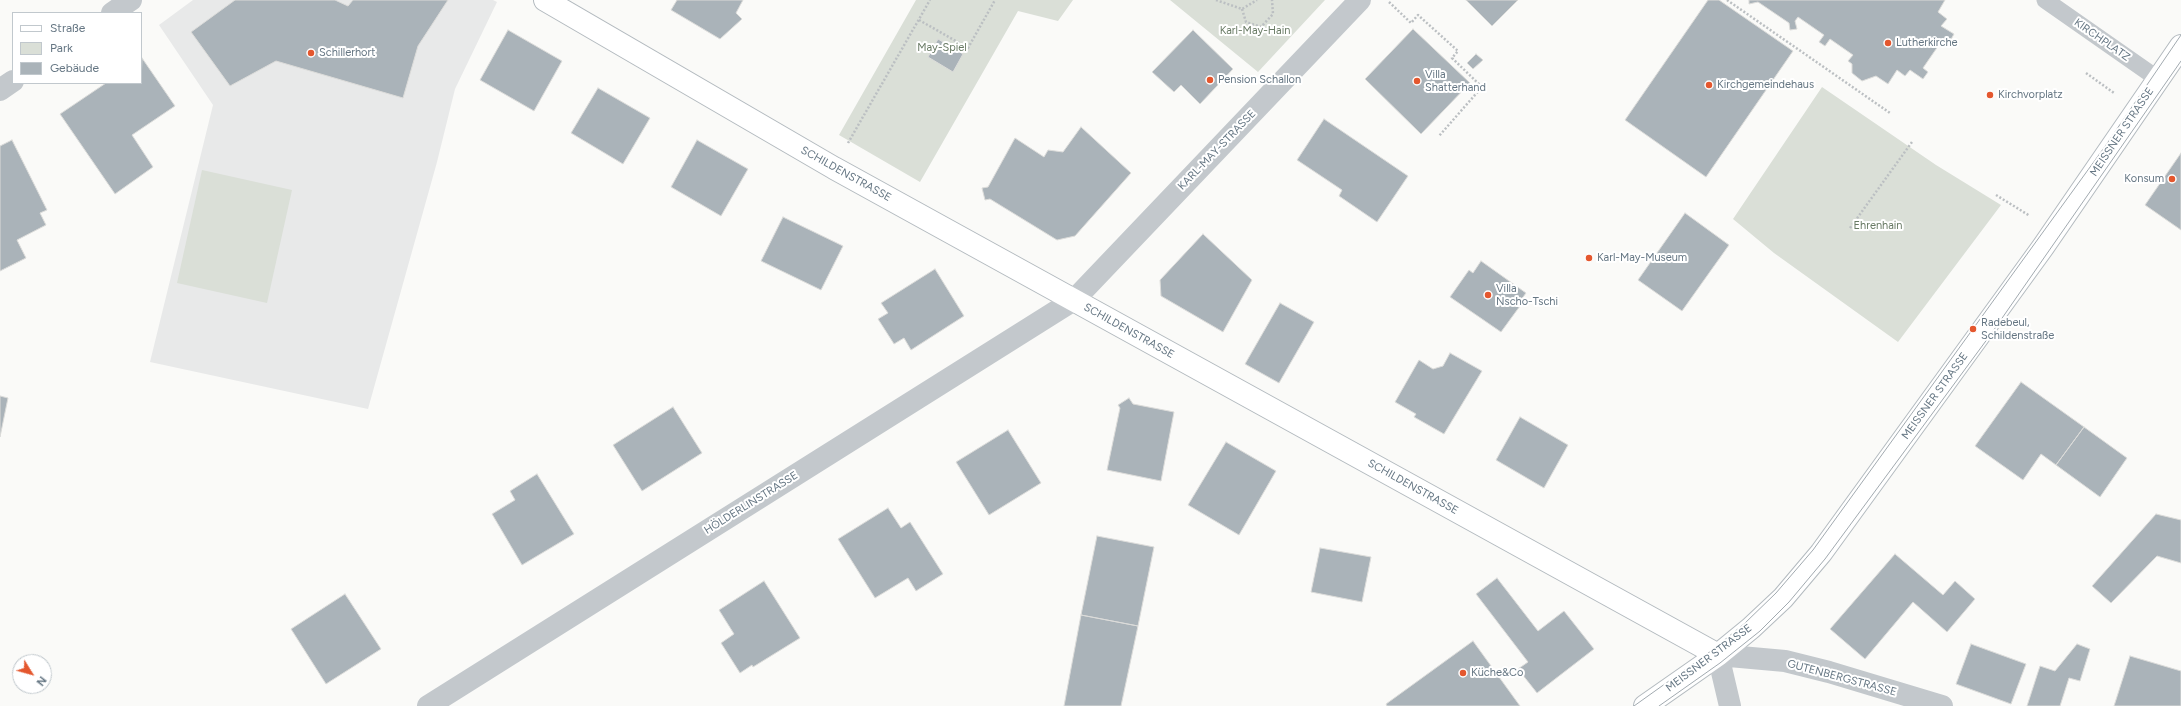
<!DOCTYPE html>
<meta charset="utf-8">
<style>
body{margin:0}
#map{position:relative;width:2181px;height:706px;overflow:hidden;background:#fafaf8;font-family:Figtree,sans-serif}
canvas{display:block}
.legend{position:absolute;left:12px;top:12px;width:130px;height:72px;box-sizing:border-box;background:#fff;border:1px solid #c1c8cd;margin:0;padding:5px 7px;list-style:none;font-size:12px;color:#657683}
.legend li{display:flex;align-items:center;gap:8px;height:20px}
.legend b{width:20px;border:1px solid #c1c8cd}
.north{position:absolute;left:12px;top:654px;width:40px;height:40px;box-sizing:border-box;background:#fff;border:1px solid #c1c8cd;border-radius:50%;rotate:127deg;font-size:11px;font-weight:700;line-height:16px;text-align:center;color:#657683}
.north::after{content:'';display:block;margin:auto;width:14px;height:18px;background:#e4572e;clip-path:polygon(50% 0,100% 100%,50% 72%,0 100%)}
</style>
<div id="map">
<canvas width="2181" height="706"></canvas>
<ul class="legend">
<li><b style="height:5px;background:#fff"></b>Straße</li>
<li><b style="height:11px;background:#dadfd7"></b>Park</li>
<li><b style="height:11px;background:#aab3b9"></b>Gebäude</li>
</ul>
<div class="north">N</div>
</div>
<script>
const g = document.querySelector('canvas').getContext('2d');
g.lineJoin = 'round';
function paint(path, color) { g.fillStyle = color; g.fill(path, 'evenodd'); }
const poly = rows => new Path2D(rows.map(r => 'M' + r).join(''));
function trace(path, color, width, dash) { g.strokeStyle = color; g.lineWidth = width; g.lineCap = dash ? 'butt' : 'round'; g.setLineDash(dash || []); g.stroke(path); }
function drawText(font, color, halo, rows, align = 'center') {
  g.font = font + ' Figtree,sans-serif'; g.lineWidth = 4; g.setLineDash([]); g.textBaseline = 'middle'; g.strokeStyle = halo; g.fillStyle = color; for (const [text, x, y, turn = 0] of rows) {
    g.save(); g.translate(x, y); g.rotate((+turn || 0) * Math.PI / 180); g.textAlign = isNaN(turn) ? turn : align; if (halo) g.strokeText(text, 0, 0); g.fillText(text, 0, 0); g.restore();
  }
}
const built = poly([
 [193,0,493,0,497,2,455,89,437,162,368,409,150,362,213,105,159,25]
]);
const green = poly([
 [916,0,1073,0,1058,21,1018,11,920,182,839,135],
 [1170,0,1325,0,1258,72],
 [1822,87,1936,165,2001,205,1898,342,1774,253,1733,219],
 [202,170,292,190,267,303,177,283]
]);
const building = poly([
 [235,0,335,0,348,6,353,0,448,0,418,46,403,98,276,61,230,86,191,32,235,0],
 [677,0,743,0,736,13,742,19,720,39,671,10,677,0],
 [1466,0,1518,0,1492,26,1466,0],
 [1708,0,1719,0,1793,51,1706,177,1625,120,1708,0],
 [1749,0,1945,0,1938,12,1947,19,1941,26,1954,34,1949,43,1943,39,1923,68,1928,72,1923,79,1910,70,1905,76,1897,70,1888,84,1876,76,1862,81,1852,73,1852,64,1848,61,1853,55,1830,39,1825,46,1819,42,1824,35,1798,17,1795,21,1797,29,1790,30,1789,23,1758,2,1749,4,1749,0],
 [1413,29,1470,83,1421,134,1365,79,1413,29],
 [508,30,562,61,534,111,480,80,508,30],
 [1193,30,1233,69,1200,104,1181,85,1174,92,1152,72,1193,30],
 [938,39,963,54,953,72,928,57,938,39],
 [1476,54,1483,60,1473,69,1467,63,1476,54],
 [142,58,175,106,132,135,153,167,115,194,60,114,106,83,141,83,142,58],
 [598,88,650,118,623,164,571,133,598,88],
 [1324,119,1408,176,1377,222,1339,196,1342,190,1297,160,1324,119],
 [1081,127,1131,173,1075,236,1057,240,990,199,985,200,982,188,988,187,1015,138,1044,157,1048,150,1063,152,1081,127],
 [12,140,47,210,40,213,46,225,17,240,26,258,0,271,0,146,12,140],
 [697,140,748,169,721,216,671,187,697,140],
 [2181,153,2181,230,2145,205,2181,153],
 [1685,213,1729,245,1682,311,1638,280,1685,213],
 [783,217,843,246,821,290,761,261,783,217],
 [1203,234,1252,280,1223,332,1161,296,1160,280,1203,234],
 [1481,261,1526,293,1518,304,1520,306,1501,332,1450,297,1469,270,1473,273,1481,261],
 [935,269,964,316,911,350,904,338,894,344,878,319,888,313,881,303,935,269],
 [1280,303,1314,322,1279,383,1245,364,1280,303],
 [1450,353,1482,371,1444,434,1414,417,1416,414,1395,402,1419,360,1433,369,1443,366,1450,353],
 [2021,382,2084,427,2056,465,2041,454,2023,480,1975,446,2021,382],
 [0,396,8,398,0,437,0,396],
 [1129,398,1133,404,1174,412,1161,481,1107,470,1120,408,1118,405,1129,398],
 [673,407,702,453,642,491,613,445,673,407],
 [1520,417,1568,445,1544,488,1496,460,1520,417],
 [2084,427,2127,458,2100,497,2056,465,2084,427],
 [1008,430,1041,483,989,515,956,462,1008,430],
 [1226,442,1276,471,1239,535,1188,505,1226,442],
 [537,474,574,534,522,565,492,514,515,500,510,491,537,474],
 [888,508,901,528,910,522,943,574,916,591,908,578,875,598,838,539,888,508],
 [2156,514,2181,520,2181,563,2157,556,2111,603,2092,586,2156,514],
 [1097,536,1154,547,1138,626,1081,615,1097,536],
 [1320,548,1371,557,1362,602,1311,592,1320,548],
 [1895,554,1943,595,1955,581,1975,599,1947,632,1913,602,1865,659,1830,629,1895,554],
 [1497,578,1538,631,1564,611,1594,649,1537,693,1518,669,1528,662,1476,594,1497,578],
 [764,581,800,638,753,667,752,665,740,673,721,643,734,634,719,610,764,581],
 [345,594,381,649,326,684,291,629,345,594],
 [1081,615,1138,626,1121,706,1064,706,1081,615],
 [1473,641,1520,706,1387,706,1386,704,1473,641],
 [1971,644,2026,664,2011,704,1956,684,1971,644],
 [2077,644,2090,649,2080,681,2069,678,2060,706,2027,706,2040,666,2055,671,2077,644],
 [2130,656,2181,671,2181,706,2114,706,2130,656]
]);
const path = poly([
 [1216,0,1242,9,1257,0],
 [1727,0,1890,113],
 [1389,2,1411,23,1418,15,1458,51,1452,58,1482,87,1439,136],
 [1242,9,1246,22,1261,27,1273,14,1272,0],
 [919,20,968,48,995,0],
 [2086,73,2114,93],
 [848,143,930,0],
 [1996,195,2030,216],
 [1850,228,1912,142]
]);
const lane = poly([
 [2045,0,2158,79]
]);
const street = poly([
 [112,13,131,0],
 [0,90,13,81],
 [428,706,1074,300,1360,0],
 [1730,706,1718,655,1785,661,1829,672,1942,706]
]);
const secondary = poly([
 [545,0,834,168,1718,655],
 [1645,706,1718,655,1751,628,1783,598,1821,553,2043,247,2181,46]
]);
const tram = poly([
 [1634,706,1711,651,1744,624,1776,593,1813,550,2106,145,2181,35],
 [1659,706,1720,663,1760,631,1789,602,1825,559,1991,334,2181,61]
]);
const markers = [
 [1888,43,4,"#e4572e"],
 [311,53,4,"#e4572e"],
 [1210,80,4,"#e4572e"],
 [1417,81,4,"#e4572e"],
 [1709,85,4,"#e4572e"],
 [1990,95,4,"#e4572e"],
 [2172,179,4,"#e4572e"],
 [1589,258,4,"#e4572e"],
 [1488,295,4,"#e4572e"],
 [1973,329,4,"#e4572e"],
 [1463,673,4,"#e4572e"]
];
const parkNames = [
 ["Karl-May-Hain",1255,31],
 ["May-Spiel",942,48],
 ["Ehrenhain",1878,226]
];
const streetNames = [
 ["KIRCHPLATZ",2102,40,35],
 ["MEISSNER STRASSE",2122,132,-56],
 ["KARL-MAY-STRASSE",1217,150,-46],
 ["SCHILDENSTRASSE",846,174,29],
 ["SCHILDENSTRASSE",1129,331,29],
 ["MEISSNER STRASSE",1935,396,-54],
 ["SCHILDENSTRASSE",1413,487,29],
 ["HÖLDERLINSTRASSE",751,503,-32],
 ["MEISSNER STRASSE",1709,658,-37],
 ["GUTENBERGSTRASSE",1842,678,15]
];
const poiNames = [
 ["Lutherkirche",1896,43],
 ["Schillerhort",319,53],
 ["Villa",1425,75],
 ["Shatterhand",1425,88],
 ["Pension Schallon",1218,80],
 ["Kirchgemeindehaus",1717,85],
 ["Kirchvorplatz",1998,95],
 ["Konsum",2164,179,"right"],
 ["Karl-May-Museum",1597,258],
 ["Villa",1496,289],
 ["Nscho-Tschi",1496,302],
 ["Radebeul,",1981,323],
 ["Schildenstraße",1981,336],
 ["Küche&Co",1471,673]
];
paint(built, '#e8e9e9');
paint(green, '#dadfd7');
paint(building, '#aab3b9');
trace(building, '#dcdcda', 1);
trace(secondary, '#b3babf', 24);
trace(path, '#bbbfc2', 2.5, [2, 2]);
trace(lane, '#c3c8cc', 17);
trace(street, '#c3c8cc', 22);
trace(secondary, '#fff', 22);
trace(tram, '#a2aab0', 1);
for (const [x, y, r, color] of markers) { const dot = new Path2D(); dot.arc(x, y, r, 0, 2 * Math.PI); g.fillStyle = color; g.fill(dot); trace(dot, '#fff', 1.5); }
drawText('11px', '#687a64', '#fff', parkNames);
drawText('11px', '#657683', '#fff', streetNames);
drawText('11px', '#657683', '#fff', poiNames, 'left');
</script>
